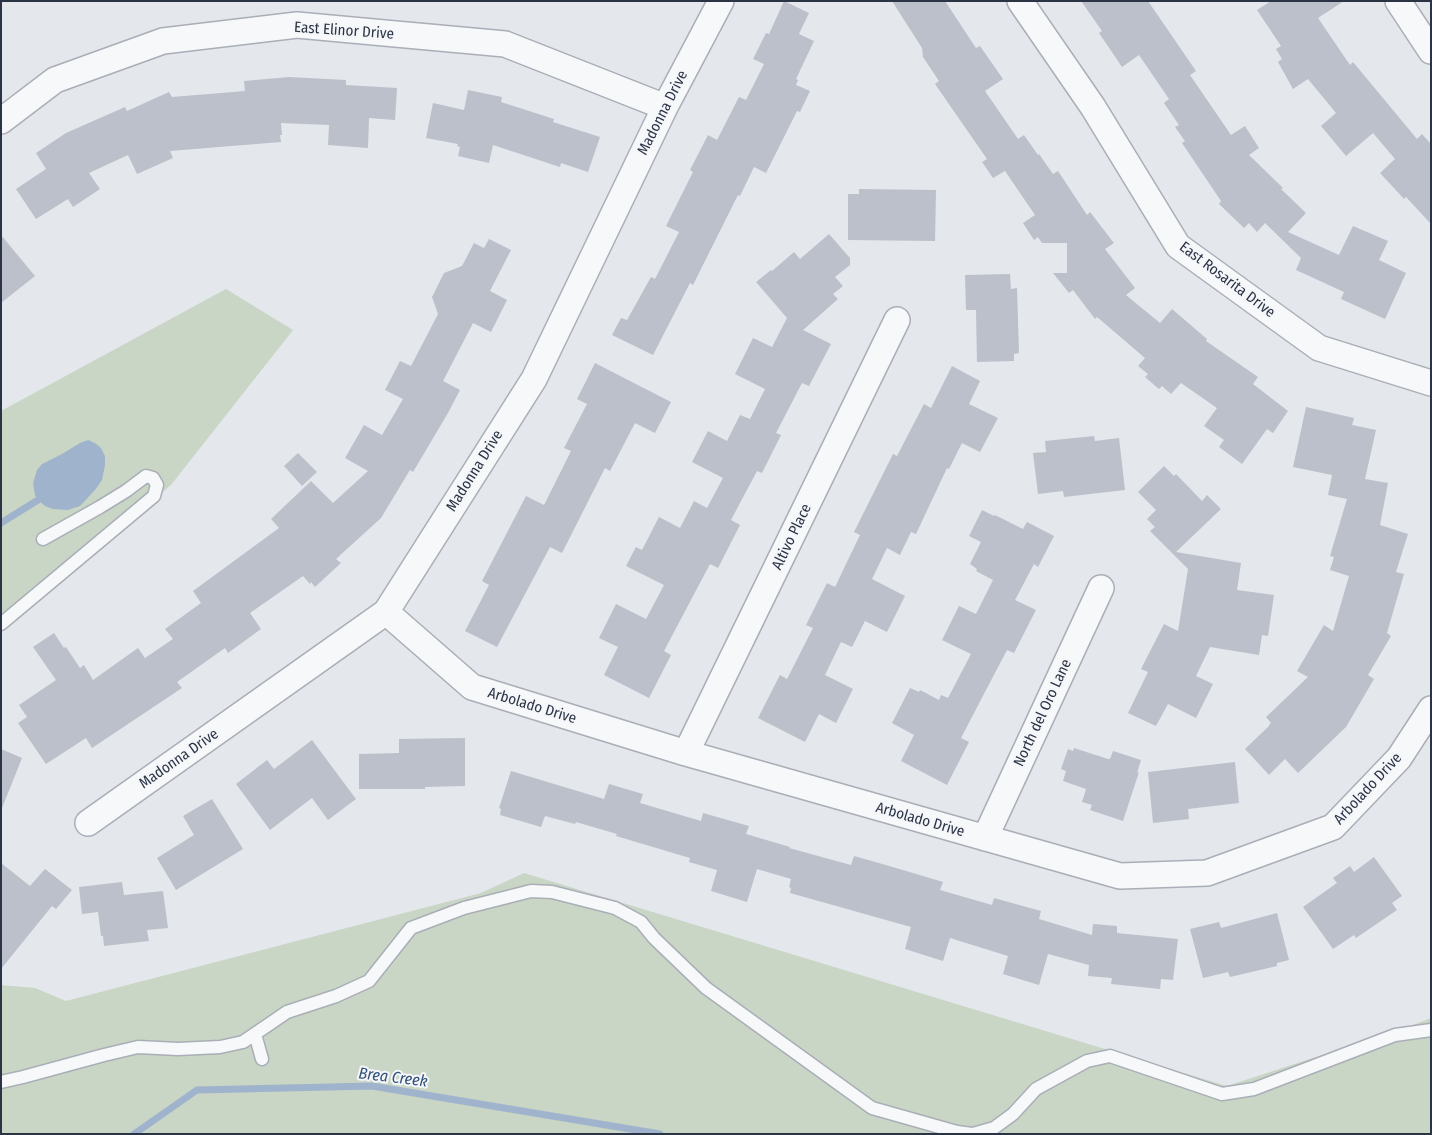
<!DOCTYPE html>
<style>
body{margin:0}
#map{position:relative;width:1432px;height:1135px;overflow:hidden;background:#e4e7ec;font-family:"Fira Sans Condensed",sans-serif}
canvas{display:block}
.frame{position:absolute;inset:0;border:2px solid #2b3445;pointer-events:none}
</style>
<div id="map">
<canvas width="1432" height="1135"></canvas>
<div class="frame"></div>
</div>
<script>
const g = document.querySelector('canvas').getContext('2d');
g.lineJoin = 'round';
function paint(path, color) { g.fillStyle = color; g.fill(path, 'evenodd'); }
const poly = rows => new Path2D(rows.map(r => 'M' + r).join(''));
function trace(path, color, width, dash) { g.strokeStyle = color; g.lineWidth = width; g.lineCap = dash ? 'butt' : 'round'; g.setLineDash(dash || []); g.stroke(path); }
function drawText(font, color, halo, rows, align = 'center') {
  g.font = font + ' "Fira Sans Condensed",sans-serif'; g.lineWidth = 4; g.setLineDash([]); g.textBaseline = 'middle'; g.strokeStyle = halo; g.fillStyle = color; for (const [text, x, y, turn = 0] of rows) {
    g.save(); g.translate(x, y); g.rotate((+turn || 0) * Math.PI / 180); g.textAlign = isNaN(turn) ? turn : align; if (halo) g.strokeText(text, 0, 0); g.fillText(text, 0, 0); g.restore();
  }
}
const green = poly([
 [226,289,293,330,171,485,1,627,1,411],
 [524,873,1227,1086,1408,1027,1431,1018,1431,1134,1,1134,1,985,35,988,66,1001,481,893]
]);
const water = poly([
 [88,440,95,443,101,448,105,456,105,465,102,480,95,490,80,506,68,510,53,509,45,506,38,500,35,495,33,483,37,470,42,464,62,454,80,443]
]);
const stream = poly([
 [1,523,38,500],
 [134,1134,197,1090,372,1086,660,1134]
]);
const building = poly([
 [784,1,809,13,799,34,814,41,796,79,798,80,796,85,810,91,800,112,797,111,766,173,754,167,740,196,738,195,693,285,690,283,653,355,612,335,621,318,627,320,651,277,655,279,679,232,666,226,693,172,690,170,708,135,717,140,739,97,746,100,764,64,753,59,766,33,769,34],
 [892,1,945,1,976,48,980,46,1003,79,985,91,1018,139,1024,135,1038,155,1039,154,1053,174,1058,171,1087,215,1090,212,1114,243,1105,249,1135,288,1126,295,1160,323,1172,309,1207,339,1206,341,1258,377,1253,384,1288,411,1273,433,1267,429,1242,464,1219,447,1224,440,1204,426,1217,408,1181,383,1171,394,1162,386,1159,389,1145,377,1148,374,1138,366,1145,358,1097,317,1095,319,1073,290,1069,293,1053,273,1067,273,1067,243,1042,243,1038,237,1034,240,1023,223,1035,215,1005,171,993,178,982,162,987,159,935,84,939,81,923,57,922,48],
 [1081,1,1148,1,1196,71,1190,75,1231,135,1245,126,1259,148,1249,155,1283,188,1281,189,1306,213,1288,232,1339,255,1353,226,1388,241,1379,260,1406,273,1385,319,1341,299,1344,292,1296,270,1301,258,1265,223,1257,232,1249,223,1244,228,1219,204,1221,201,1182,143,1185,141,1175,127,1179,125,1164,103,1169,99,1139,55,1122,67,1099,33,1102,31],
 [1271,1,1344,1,1318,18,1350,65,1353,62,1417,139,1422,134,1431,144,1431,224,1406,197,1404,199,1380,173,1395,159,1373,133,1346,156,1321,126,1336,113,1308,79,1293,89,1278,62,1282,59,1276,49,1281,46,1257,10],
 [289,77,346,80,346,85,397,88,395,120,369,118,368,148,328,145,329,125,281,123,282,135,280,135,281,142,170,151,173,158,137,174,128,155,89,173,100,189,73,207,68,199,36,219,16,189,46,169,36,153,66,133,125,107,127,111,169,92,172,97,245,91,244,81],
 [468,90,502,97,501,102,554,119,553,122,600,137,588,172,561,163,560,167,493,145,489,163,458,156,460,147,457,146,458,144,426,138,433,103,464,110],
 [859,189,936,190,935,241,848,240,848,194,859,194],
 [829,234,850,258,850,265,835,277,843,286,833,294,838,299,803,330,831,344,809,386,802,383,776,433,781,435,762,473,757,471,731,520,740,525,718,568,710,564,664,651,671,655,649,698,604,675,618,647,599,638,616,604,646,619,664,585,626,566,636,547,642,550,659,517,680,528,694,501,707,508,723,478,692,462,708,431,727,441,740,415,750,419,765,389,735,374,753,338,772,347,787,318,756,282,771,270,772,271,794,252,800,259],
 [1,235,35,276,1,303],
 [489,239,511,250,490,291,507,300,491,332,473,323,443,381,460,390,448,413,413,472,410,470,381,518,336,559,341,563,315,587,311,582,310,584,303,576,250,613,261,629,228,653,225,648,177,682,182,688,92,748,86,738,46,764,18,723,27,717,19,705,56,680,33,647,54,633,64,648,66,647,80,668,84,665,93,680,138,648,145,658,173,639,165,629,201,603,193,591,279,528,271,519,311,481,333,503,368,471,345,458,364,425,382,435,403,399,385,390,400,361,411,366,438,314,432,297,444,273,462,266,474,243,484,248],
 [1010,274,1011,289,1017,288,1019,353,1014,354,1014,361,977,362,976,310,966,310,965,275],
 [595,363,671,402,655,433,635,423,610,471,605,468,562,553,550,547,497,647,465,631,489,585,482,581,526,496,544,505,571,451,564,448,587,404,577,399],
 [952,366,980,381,969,404,998,418,980,452,962,443,949,469,947,468,916,534,911,532,900,555,887,548,872,579,905,596,887,632,865,621,852,647,841,642,825,675,853,689,836,723,819,714,805,742,758,718,780,675,787,679,813,628,806,625,827,583,835,587,860,535,854,532,893,454,897,456,924,404,931,408],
 [1306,407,1354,418,1352,425,1376,430,1365,479,1388,483,1380,525,1408,534,1396,572,1404,574,1387,633,1391,636,1368,675,1374,679,1346,727,1298,773,1285,759,1269,775,1245,749,1269,726,1269,725,1271,723,1266,717,1308,677,1297,671,1324,625,1333,631,1349,576,1330,570,1334,557,1330,556,1347,499,1328,495,1332,475,1293,467],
 [1094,436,1095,441,1119,438,1125,490,1064,497,1063,491,1038,494,1033,453,1046,452,1045,441],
 [298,453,317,472,302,486,284,466],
 [1164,466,1174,476,1176,474,1202,501,1207,495,1221,509,1176,552,1241,563,1237,590,1274,595,1268,636,1262,635,1259,655,1210,647,1196,676,1213,684,1196,718,1168,704,1156,726,1128,713,1148,672,1141,669,1164,624,1178,631,1188,569,1150,531,1155,527,1147,519,1156,510,1138,492],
 [982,510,994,516,995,515,1023,529,1027,522,1054,536,1038,567,1034,564,1015,600,1036,610,1014,653,1007,650,986,690,961,738,969,742,947,785,901,761,914,735,892,723,910,688,919,692,920,690,939,700,941,695,948,698,971,654,942,640,959,606,976,614,993,580,976,571,977,569,970,564,981,542,969,536],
 [465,738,465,786,425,787,425,789,359,789,359,754,399,753,399,739],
 [312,740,356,799,328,820,312,798,270,830,236,784,267,760,274,769],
 [1074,748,1108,759,1110,759,1113,751,1141,760,1137,773,1139,772,1123,821,1090,810,1092,805,1082,802,1086,789,1063,781,1066,771,1061,769,1068,749,1073,751],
 [1,749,22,758,2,808,1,808],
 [1235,762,1239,803,1188,809,1189,819,1153,823,1148,772],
 [511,771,604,799,609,784,643,794,640,803,701,821,703,813,749,826,746,834,790,847,789,848,851,865,854,856,886,865,943,882,940,890,992,905,994,898,1041,911,1039,919,1092,935,1093,924,1117,926,1117,933,1178,939,1173,980,1161,979,1160,989,1111,984,1112,978,1088,976,1089,965,1048,954,1039,985,1003,974,1008,956,950,938,943,961,905,949,911,927,790,893,791,888,789,887,791,879,757,869,747,902,711,891,717,870,689,862,690,858,616,836,617,834,576,822,575,824,545,816,541,827,500,815,501,809,499,808],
 [212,799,243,849,176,890,157,858,194,835,183,816],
 [1374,857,1402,896,1392,903,1397,910,1356,938,1354,935,1333,949,1303,907,1337,883,1333,878,1350,866,1354,872],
 [1,863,30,886,45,869,72,890,56,909,52,906,1,969],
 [122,882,124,895,163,891,168,928,147,930,149,941,104,946,103,936,101,936,98,912,82,914,79,887],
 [1277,913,1289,960,1277,963,1277,966,1230,977,1228,972,1203,978,1190,929,1219,922,1221,928]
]);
const service = poly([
 [1,624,154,496,157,485,153,478,146,476,126,491,100,507,43,539],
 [255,1034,262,1059],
 [1,1082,23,1077,104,1055,138,1047,178,1049,220,1047,243,1042,287,1012,336,996,369,981,411,928,464,908,531,891,552,892,615,908,641,922,654,938,706,988,872,1108,957,1132,972,1134],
 [973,1134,994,1128,1013,1114,1036,1089,1087,1061,1110,1056,1222,1094,1254,1089,1395,1035,1431,1030]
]);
const minor = poly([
 [1020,1,1093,107,1178,246,1319,348,1431,383],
 [1398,1,1431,51],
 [1,121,55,80,163,41,297,25,505,44,665,107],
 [386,612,472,687,686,753,1120,876,1207,873,1333,827,1399,758,1431,709],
 [686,753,897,320],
 [88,823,386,612,534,379,665,107,721,1],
 [985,838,1101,588]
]);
const streetNames = [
 ["East Elinor Drive",344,31,4],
 ["Madonna Drive",663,113,-63],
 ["East Rosarita Drive",1227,280,37],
 ["Madonna Drive",475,471,-58],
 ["Altivo Place",792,537,-64],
 ["Arbolado Drive",532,706,17],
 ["North del Oro Lane",1043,713,-65],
 ["Madonna Drive",179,759,-35],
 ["Arbolado Drive",1368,789,-47],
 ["Arbolado Drive",920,820,16]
];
const waterNames = [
 ["Brea Creek",393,1078,7]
];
paint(green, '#c9d6c5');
paint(water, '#9fb4cc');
trace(stream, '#9fb4cc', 7);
paint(building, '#bbc0ca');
trace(service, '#a9aeb7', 15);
trace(minor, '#a9aeb7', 28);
trace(service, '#f7f8fa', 12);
trace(minor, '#f7f8fa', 25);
drawText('15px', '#2b3445', '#f4f6f9', streetNames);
drawText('italic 16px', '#34527a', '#f4f6f9', waterNames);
</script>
